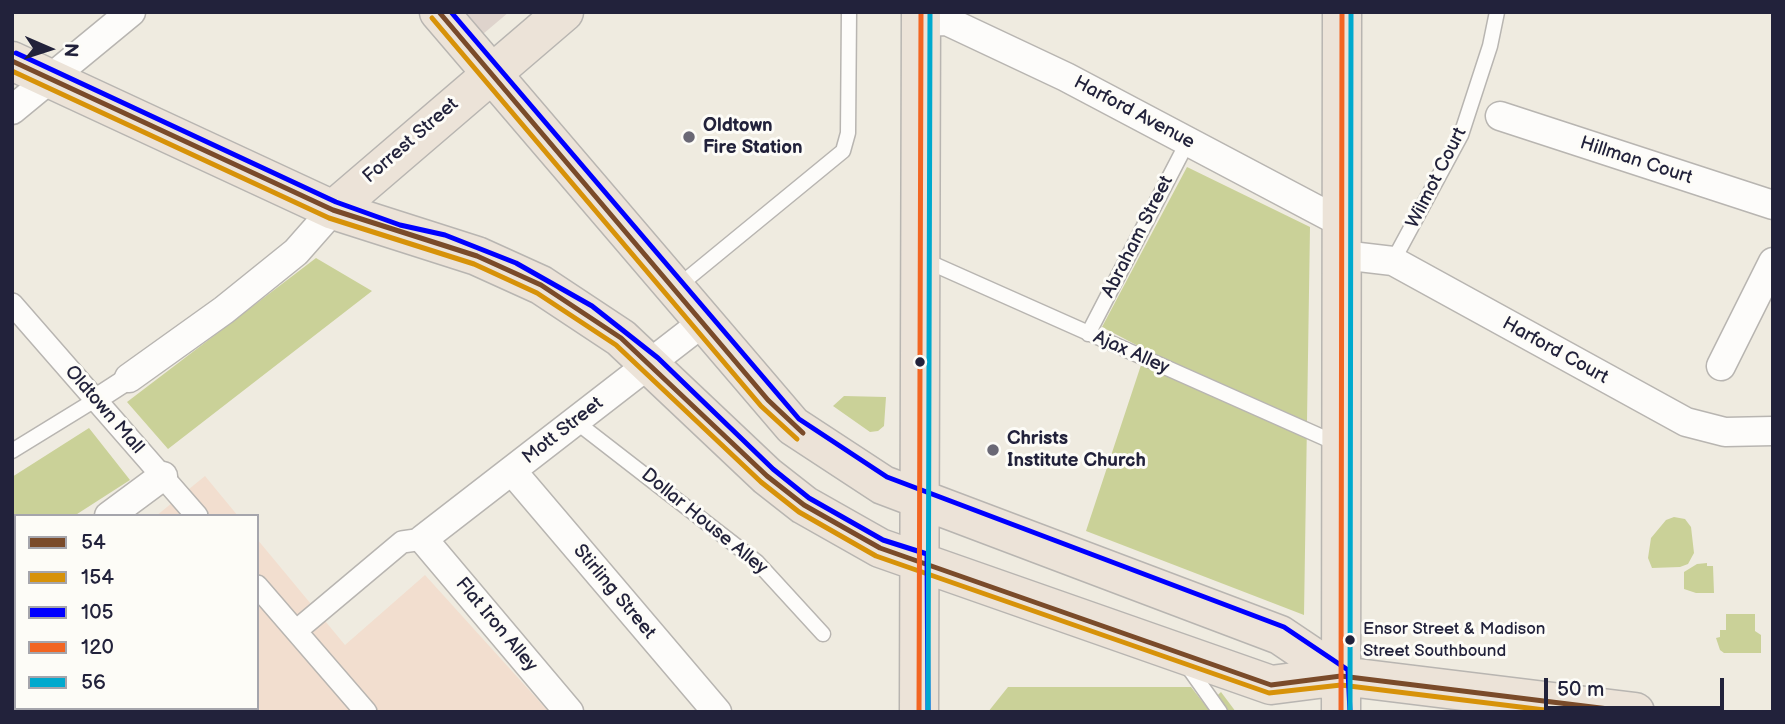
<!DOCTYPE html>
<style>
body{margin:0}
#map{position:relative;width:1785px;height:724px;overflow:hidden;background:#efebe0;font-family:"Balsamiq Sans",sans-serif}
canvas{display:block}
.frame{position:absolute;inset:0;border:14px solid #22223b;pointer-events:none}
.legend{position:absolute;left:14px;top:514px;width:245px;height:196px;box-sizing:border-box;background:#fdfcf7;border:2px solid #a5a5ac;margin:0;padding:9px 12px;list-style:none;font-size:21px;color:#22223b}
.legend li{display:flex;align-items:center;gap:14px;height:35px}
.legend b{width:35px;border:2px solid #a5a5ac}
.north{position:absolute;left:14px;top:14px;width:70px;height:70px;-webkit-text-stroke:5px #fdfcf7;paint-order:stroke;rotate:93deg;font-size:19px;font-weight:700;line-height:28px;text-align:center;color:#22223b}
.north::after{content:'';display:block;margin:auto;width:24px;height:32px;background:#22223b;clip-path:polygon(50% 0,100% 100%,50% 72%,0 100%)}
.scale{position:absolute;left:1544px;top:678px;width:180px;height:32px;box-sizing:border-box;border:4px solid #22223b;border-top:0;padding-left:9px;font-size:21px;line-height:24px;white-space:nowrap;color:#22223b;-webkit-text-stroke:5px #fdfcf7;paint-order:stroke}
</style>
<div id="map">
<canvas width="1785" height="724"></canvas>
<div class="frame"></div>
<ul class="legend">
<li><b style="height:9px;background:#7a4b2a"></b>54</li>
<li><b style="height:9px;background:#d79209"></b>154</li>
<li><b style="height:9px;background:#00f"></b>105</li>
<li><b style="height:9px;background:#f26522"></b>120</li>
<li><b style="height:9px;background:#00a9ce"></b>56</li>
</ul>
<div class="north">N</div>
<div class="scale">50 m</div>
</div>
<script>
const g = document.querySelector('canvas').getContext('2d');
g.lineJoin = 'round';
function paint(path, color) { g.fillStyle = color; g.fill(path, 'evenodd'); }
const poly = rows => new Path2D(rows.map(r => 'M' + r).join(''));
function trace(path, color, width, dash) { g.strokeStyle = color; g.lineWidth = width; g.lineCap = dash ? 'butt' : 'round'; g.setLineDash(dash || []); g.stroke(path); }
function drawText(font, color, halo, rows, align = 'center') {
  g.font = font + ' "Balsamiq Sans",sans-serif'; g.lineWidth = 6; g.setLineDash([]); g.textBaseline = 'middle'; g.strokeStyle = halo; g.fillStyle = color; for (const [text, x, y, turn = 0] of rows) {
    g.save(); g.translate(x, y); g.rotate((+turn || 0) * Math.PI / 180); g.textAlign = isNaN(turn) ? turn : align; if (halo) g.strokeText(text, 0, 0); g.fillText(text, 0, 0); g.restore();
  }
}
const built = poly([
 [205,476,238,516,156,516],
 [257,539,345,645,425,575,549,712,171,712,168,708,257,708]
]);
const industrial = poly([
 [465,12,509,12,483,34]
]);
const green = poly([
 [1187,167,1310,227,1304,615,1086,531,1146,350,1102,327],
 [316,258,372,291,168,449,127,402],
 [844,396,886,397,884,426,878,431,870,432,833,406],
 [89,428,130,480,74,516,16,516,16,554,12,556,12,477],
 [1674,517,1685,519,1691,527,1694,553,1688,564,1680,567,1652,568,1648,558,1651,538,1666,520],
 [1707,563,1707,566,1713,566,1714,593,1696,593,1684,589,1684,572,1697,564],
 [1726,614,1755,614,1755,631,1761,635,1761,653,1724,653,1720,650,1716,638,1720,637,1720,630,1726,630],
 [1008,687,1191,687,1206,706,1221,692,1236,712,988,712]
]);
const service = poly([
 [922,259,1338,444],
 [1393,261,1461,135,1490,46,1497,12],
 [676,288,843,151,848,133,849,12],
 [1088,334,1188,141],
 [575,421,757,562,823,634],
 [12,451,95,400],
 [1186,664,1220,712]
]);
const pedestrian = poly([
 [12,304,197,516],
 [95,400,129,378],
 [257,586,366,712],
 [296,631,402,542,423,539]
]);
const minor = poly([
 [921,22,947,21,1066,77,1342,223],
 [12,110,131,12],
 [1500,116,1773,205],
 [1342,255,1393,261,1686,422,1725,432,1773,431],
 [1721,366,1773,262],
 [129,378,224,310,296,252,333,210],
 [512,471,717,712],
 [109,516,163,476],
 [12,588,16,586],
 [123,708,126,712],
 [569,712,423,539,702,323]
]);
const primary = poly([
 [439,12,793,426,883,485,1280,635,1341,676],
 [12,61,333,210,477,256,541,285,621,338,767,476,804,505,880,548,1271,685,1341,676,1635,712],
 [333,210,564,12],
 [919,712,921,12],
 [1341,712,1342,12]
]);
const bus1 = poly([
 [439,12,768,400,803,433],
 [12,61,333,210,477,256,541,285,621,338,767,476,804,505,880,548,1271,685,1341,676,1633,712]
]);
const bus2 = poly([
 [432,18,761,406,797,439],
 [12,71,329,218,474,264,537,293,616,345,761,482,799,512,876,556,1269,693,1341,685,1561,712]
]);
const bus3 = poly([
 [451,12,799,419,887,477,1284,627,1348,670,1350,712],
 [16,53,336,202,400,225,445,235,516,263,592,306,658,358,773,469,809,498,883,540,927,554,928,712]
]);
const bus4 = poly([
 [919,712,921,12],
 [1341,712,1342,12]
]);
const bus5 = poly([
 [928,712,930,12],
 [1350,712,1351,12]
]);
const markers = [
 [689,137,7,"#6a6875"],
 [920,362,6,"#22223b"],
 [993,450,7,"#6a6875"],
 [1350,640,6,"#22223b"]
];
const busNames = [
 ["Ensor Street & Madison",1363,630],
 ["Street Southbound",1363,652]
];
const streetNames = [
 ["Harford Avenue",1134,113,28],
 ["Forrest Street",411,141,-41],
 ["Hillman Court",1636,161,18],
 ["Wilmot Court",1437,178,-63],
 ["Abraham Street",1138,237,-63],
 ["Harford Court",1555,351,29],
 ["Ajax Alley",1131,353,24],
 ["Oldtown Mall",104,410,49],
 ["Mott Street",563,431,-38],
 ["Dollar House Alley",704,522,39],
 ["Stirling Street",614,592,50],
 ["Flat Iron Alley",496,625,50]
];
const poiNames = [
 ["Oldtown",703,126],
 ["Fire Station",703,148],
 ["Christs",1007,439],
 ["Institute Church",1007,461]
];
paint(built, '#f2decf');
paint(industrial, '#ded3cc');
paint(green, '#cad198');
trace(service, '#b8b5b1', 17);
trace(pedestrian, '#b8b5b1', 24);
trace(minor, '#b8b5b1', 31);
trace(primary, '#b8b5b1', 41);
trace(service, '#fdfcfa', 14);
trace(pedestrian, '#fdfcfa', 21);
trace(minor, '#fdfcfa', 28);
trace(primary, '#ece3d8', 38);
trace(bus1, '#7a4b2a', 5);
trace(bus2, '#d79209', 5);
trace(bus3, '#00f', 5);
trace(bus4, '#f26522', 5);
trace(bus5, '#00a9ce', 5);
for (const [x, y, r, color] of markers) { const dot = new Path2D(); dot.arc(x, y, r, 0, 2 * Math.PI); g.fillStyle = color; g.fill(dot); trace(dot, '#fdfcf7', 2.5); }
drawText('17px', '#22223b', '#fdfcf7', busNames, 'left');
drawText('19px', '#22223b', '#fdfcf7', streetNames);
drawText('bold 19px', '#22223b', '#fdfcf7', poiNames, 'left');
</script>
